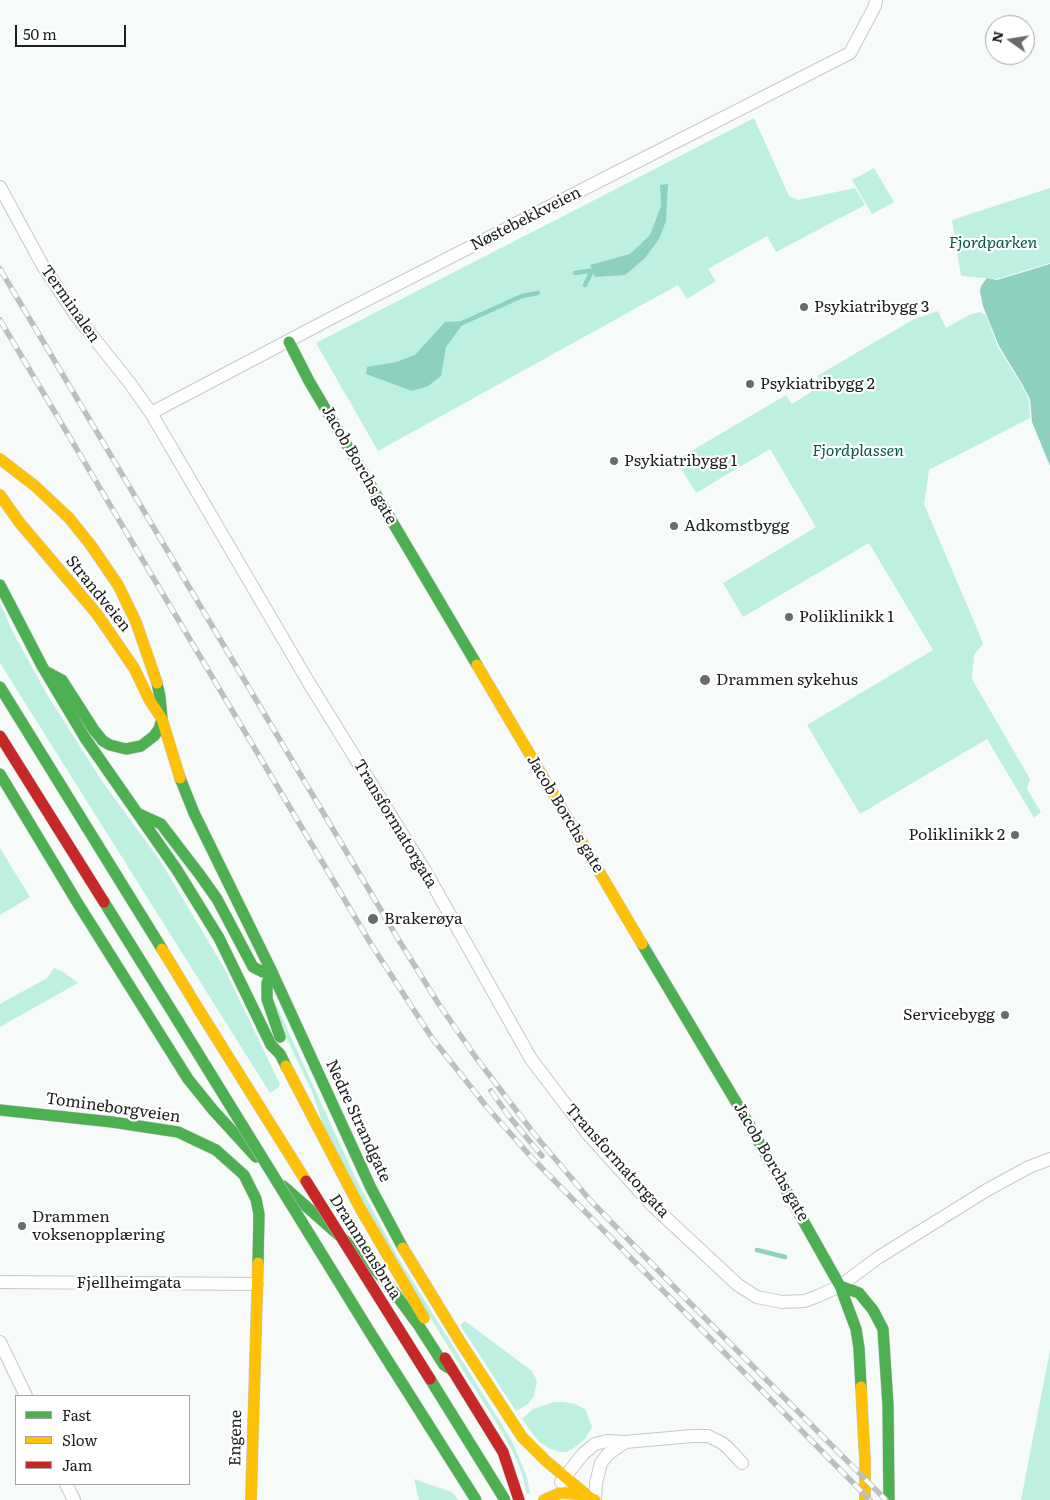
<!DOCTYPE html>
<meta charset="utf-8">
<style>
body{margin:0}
#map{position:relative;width:1050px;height:1500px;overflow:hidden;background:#f6fbf9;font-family:Literata,serif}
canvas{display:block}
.legend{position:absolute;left:15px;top:1395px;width:175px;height:90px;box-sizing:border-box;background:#fff;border:1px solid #a5a5a5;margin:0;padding:6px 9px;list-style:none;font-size:15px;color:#1d1f1e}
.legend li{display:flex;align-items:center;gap:10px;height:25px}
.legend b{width:25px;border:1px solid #a5a5a5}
.north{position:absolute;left:985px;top:15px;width:50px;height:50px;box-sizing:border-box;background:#fff;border:1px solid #a5a5a5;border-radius:50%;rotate:283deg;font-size:14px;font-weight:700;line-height:20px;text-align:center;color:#1d1f1e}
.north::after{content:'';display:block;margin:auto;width:18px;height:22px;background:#696c6b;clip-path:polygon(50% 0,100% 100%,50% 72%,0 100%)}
.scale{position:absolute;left:15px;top:25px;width:111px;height:22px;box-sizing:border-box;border:2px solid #1d1f1e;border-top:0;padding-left:6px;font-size:15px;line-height:18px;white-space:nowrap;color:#1d1f1e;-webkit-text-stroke:4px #fff;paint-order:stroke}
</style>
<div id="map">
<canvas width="1050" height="1500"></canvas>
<ul class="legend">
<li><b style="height:6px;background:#4caf50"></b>Fast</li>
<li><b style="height:6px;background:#ffc107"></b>Slow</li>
<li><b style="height:6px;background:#c62828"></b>Jam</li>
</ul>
<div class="north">N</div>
<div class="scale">50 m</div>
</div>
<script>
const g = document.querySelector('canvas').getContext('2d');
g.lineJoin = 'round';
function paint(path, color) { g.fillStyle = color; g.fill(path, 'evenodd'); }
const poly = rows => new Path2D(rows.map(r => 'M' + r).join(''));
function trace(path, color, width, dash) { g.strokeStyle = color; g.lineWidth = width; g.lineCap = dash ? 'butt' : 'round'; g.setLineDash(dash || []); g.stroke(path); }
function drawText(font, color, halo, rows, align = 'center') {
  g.font = font + ' Literata,serif'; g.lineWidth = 4.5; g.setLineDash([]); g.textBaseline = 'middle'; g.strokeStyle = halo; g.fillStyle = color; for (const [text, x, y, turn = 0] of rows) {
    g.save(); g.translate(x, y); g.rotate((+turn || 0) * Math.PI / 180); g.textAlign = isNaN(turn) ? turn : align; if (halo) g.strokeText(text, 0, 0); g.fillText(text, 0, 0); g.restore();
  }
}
const green = poly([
 [754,118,789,196,798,200,855,188,865,205,776,252,767,236,708,269,716,281,687,299,678,285,378,451,316,343],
 [874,168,894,202,872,214,852,180],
 [1050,188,1050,263,997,279,961,276,952,220],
 [938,311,946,328,969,315,980,312,986,315,998,347,1021,384,1029,400,1030,418,929,470,924,504,981,638,983,644,974,655,972,679,1030,779,1027,789,1041,812,1034,818,987,739,860,814,807,725,933,650,869,543,743,617,723,583,816,527,770,449,696,493,676,460,786,395,792,404,822,385,817,376,914,319],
 [0,603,14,634,48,696,102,781,161,862,223,966,280,1084,279,1087,270,1093,0,663],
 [0,848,30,897,0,915],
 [54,968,65,973,78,983,0,1027,0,1004,47,978],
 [275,1002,356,1179,397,1256,512,1441,527,1477,530,1494,527,1494,522,1474,513,1452,496,1422,464,1372,400,1269,325,1131,313,1094,276,1016],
 [465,1321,532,1371,537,1381,534,1396,528,1404,516,1411,460,1325],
 [1050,1350,1050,1500,1021,1500],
 [554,1402,564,1402,575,1404,585,1409,592,1427,585,1439,574,1448,566,1452,559,1452,549,1448,539,1442,522,1419,533,1409],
 [414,1479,452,1492,458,1500,419,1500]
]);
const water = poly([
 [668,184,666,221,659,239,645,258,625,275,595,277,590,265,630,254,650,235,661,206,660,185],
 [1050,264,1050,466,1032,422,1030,399,1022,384,999,346,983,306,980,291,981,286,987,278,997,280],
 [465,321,446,347,441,376,428,386,412,391,366,374,367,367,396,362,415,355,445,322]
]);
const stream = poly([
 [575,273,596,270],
 [585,285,592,271],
 [460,324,522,296,538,293],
 [757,1250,785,1257]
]);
const street = poly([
 [0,187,43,266,77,317,129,382,151,413,309,683,427,874,531,1059,588,1134,652,1205,738,1285,757,1297,782,1302,805,1301,818,1296,840,1286,879,1257,987,1190,1029,1167,1050,1159],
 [151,413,343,312,850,53,875,6,876,0],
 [0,1282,257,1284],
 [0,1342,26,1396],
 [561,1482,583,1454,595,1444,607,1441,625,1442,692,1436,708,1436,722,1443,728,1448,742,1463],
 [66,1484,74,1500],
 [595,1500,596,1483,601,1463,608,1454,625,1442]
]);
const fast = poly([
 [289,342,309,381,477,665],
 [0,585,42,666,85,738,177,870,219,938,271,1045,280,1054,286,1066],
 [45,671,62,680,94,730,103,741,110,745,126,749,141,746,154,736,159,729,162,719,160,697,157,683],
 [0,687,162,949],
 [0,774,77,902,188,1079,213,1110,256,1157],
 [180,778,194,813,272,972,371,1188,403,1248],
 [139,814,161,824,200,875,217,899,253,967,263,972,272,972],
 [104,902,178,1021],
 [642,944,742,1112,840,1286,856,1329,859,1348,861,1387],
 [272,972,267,983,267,999,280,1037],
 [0,1110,112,1122,178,1132,216,1150,244,1175,256,1199,259,1214,258,1263],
 [283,1186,358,1252,388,1284,419,1326,444,1365,452,1370],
 [840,1286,859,1293,873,1310,883,1329,888,1405,889,1500]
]);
const slow = poly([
 [0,459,35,486,69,518,90,544,118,585,136,622,157,683],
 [0,495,19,522,97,614,134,668,150,701,162,719,180,778],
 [477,665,642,944],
 [162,949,199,1010],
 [286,1066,360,1208,424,1318],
 [403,1248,461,1343,522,1437,545,1460,589,1497],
 [861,1387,865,1461,865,1500],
 [251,1500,258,1263],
 [544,1500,560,1493,580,1494,595,1500]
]);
const jam = poly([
 [0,736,104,902],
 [445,1358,503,1452,519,1500]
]);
const rail = poly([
 [0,269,400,942,438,1003,477,1059,535,1135,589,1199,684,1297,886,1500],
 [0,320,371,944,432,1038,486,1106,533,1159,870,1500],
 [491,1091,508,1115,542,1156]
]);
const fastBridge = poly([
 [178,1021,371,1334,476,1500],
 [430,1379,505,1500]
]);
const slowBridge = poly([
 [199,1010,306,1181]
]);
const jamBridge = poly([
 [306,1181,430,1379]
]);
const markers = [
 [804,307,5,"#696c6b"],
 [750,384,5,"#696c6b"],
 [614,461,5,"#696c6b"],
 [674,526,5,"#696c6b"],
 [789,617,5,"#696c6b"],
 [705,680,6,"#696c6b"],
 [1015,835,5,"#696c6b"],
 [373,919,6,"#696c6b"],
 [1005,1015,5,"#696c6b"],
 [22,1226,5,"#696c6b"]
];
const streetNames = [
 ["Nøstebekkveien",526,219,-27],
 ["Terminalen",70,304,55],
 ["Jacob Borchs gate",359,465,60],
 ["Strandveien",98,594,51],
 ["Jacob Borchs gate",565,814,59],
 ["Transformatorgata",395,824,59],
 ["Tomineborgveien",113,1108,8],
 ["Nedre Strandgate",358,1121,65],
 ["Transformatorgata",617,1161,48],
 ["Jacob Borchs gate",771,1162,60],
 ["Drammensbrua",365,1247,58],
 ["Fjellheimgata",129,1283],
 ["Engene",236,1438,-89]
];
const parkNames = [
 ["Fjordparken",993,243],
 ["Fjordplassen",858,451]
];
const poiNames = [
 ["Psykiatribygg 3",814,307],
 ["Psykiatribygg 2",760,384],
 ["Psykiatribygg 1",624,461],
 ["Adkomstbygg",684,526],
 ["Poliklinikk 1",799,617],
 ["Drammen sykehus",716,680],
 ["Poliklinikk 2",1005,835,"right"],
 ["Brakerøya",384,919],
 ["Servicebygg",995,1015,"right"],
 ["Drammen",32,1217],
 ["voksenopplæring",32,1235]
];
paint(green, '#bef0e1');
paint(water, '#8dd0be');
trace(stream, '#8dd0be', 4.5);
trace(street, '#c6c9c8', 14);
trace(fast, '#c6c9c8', 12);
trace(slow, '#c6c9c8', 12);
trace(jam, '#c6c9c8', 12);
trace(street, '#fefefe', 12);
trace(fast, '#4caf50', 11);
trace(slow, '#ffc107', 11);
trace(jam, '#c62828', 11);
trace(rail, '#bec0bf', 5.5);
trace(rail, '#fff', 4, [11]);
trace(fastBridge, '#c6c9c8', 12, []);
trace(slowBridge, '#c6c9c8', 12, []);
trace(jamBridge, '#c6c9c8', 12, []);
trace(fastBridge, '#4caf50', 11);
trace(slowBridge, '#ffc107', 11);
trace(jamBridge, '#c62828', 11);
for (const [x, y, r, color] of markers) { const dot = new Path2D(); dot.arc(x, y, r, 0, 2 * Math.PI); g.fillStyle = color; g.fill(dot); trace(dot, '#fff', 2); }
drawText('16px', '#1d1f1e', '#fff', streetNames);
drawText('italic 16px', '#045746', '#fff', parkNames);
drawText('16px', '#1d1f1e', '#fff', poiNames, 'left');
</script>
